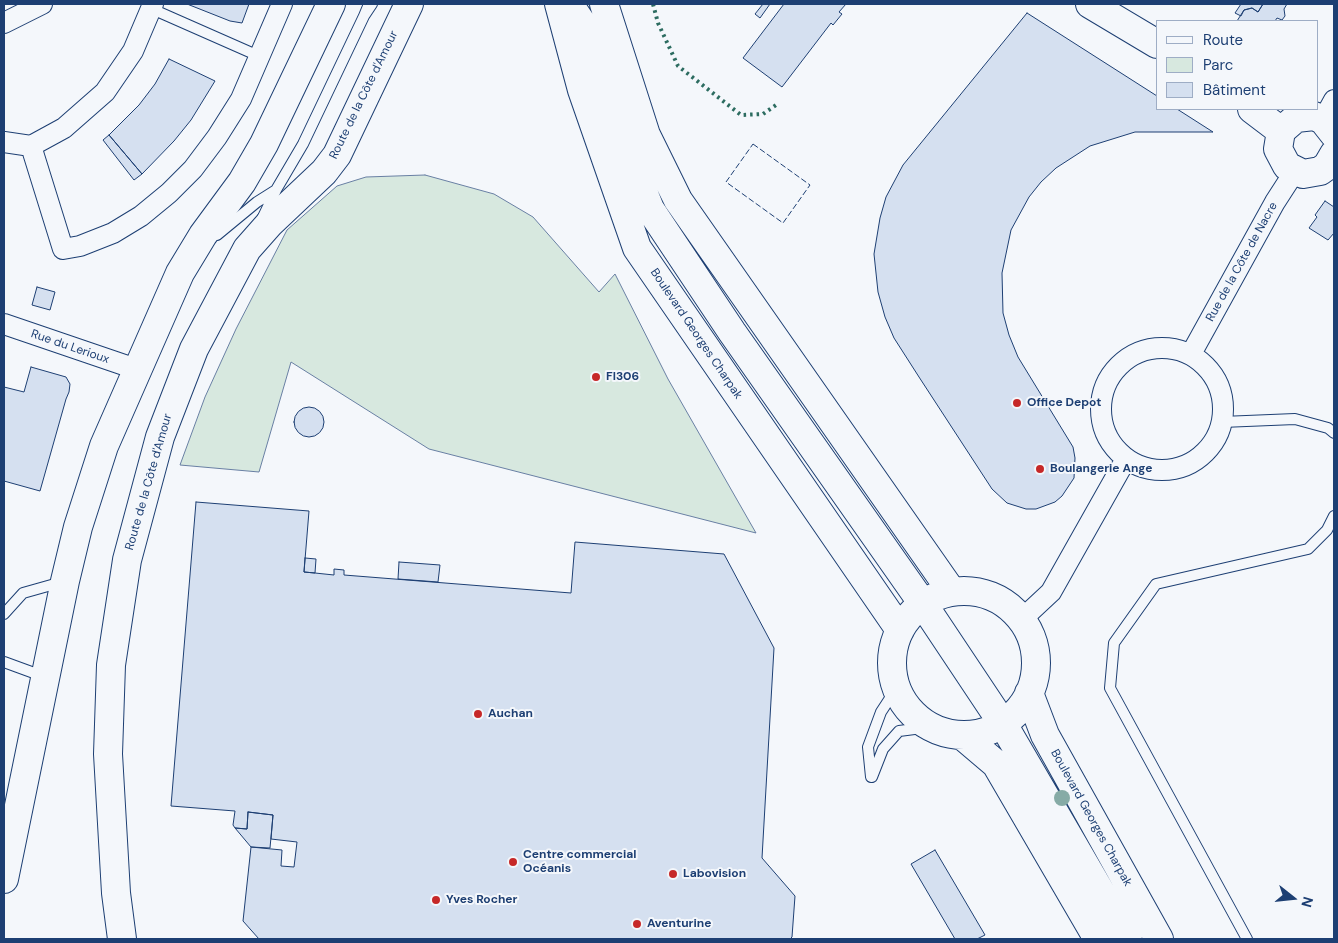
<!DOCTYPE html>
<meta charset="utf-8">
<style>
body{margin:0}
#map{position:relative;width:1338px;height:943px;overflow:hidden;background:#f4f7fb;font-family:"DM Sans",sans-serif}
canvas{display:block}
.frame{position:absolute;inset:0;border:5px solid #1d3f73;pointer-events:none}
.legend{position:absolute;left:1156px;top:20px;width:162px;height:90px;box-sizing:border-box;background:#f4f7fb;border:1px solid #9eadc5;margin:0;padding:6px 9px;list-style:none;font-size:15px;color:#1d3f73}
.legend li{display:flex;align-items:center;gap:10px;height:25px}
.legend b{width:25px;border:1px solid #9eadc5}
.north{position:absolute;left:1268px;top:873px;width:50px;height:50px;-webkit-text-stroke:4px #f4f7fb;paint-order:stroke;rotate:106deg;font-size:14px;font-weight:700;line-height:20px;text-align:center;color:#1d3f73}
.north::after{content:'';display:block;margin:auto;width:18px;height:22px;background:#1d3f73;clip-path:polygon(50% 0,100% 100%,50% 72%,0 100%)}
</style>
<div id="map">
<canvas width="1338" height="943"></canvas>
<div class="frame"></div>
<ul class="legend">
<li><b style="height:6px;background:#f4f7fb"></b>Route</li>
<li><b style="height:14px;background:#d7e8df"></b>Parc</li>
<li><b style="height:14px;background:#d5e0f0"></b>Bâtiment</li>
</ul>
<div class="north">N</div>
</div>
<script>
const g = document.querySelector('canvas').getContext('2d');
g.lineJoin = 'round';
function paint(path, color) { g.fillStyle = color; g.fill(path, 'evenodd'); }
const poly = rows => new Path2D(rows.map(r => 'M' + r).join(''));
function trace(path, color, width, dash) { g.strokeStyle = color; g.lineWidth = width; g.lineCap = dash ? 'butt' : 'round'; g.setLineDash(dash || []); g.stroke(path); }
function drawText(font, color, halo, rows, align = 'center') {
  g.font = font + ' "DM Sans",sans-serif'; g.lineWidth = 4; g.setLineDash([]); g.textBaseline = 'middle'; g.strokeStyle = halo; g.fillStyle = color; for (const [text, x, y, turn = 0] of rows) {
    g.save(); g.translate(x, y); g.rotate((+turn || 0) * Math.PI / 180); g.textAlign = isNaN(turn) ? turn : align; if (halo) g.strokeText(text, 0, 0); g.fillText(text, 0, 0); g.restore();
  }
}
const green = poly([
 [425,175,494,194,533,217,599,292,615,274,668,379,756,533,429,449,291,362,259,472,180,465,205,397,236,329,287,230,337,186,366,177,425,175]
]);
const building = poly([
 [187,4,249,4,242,23,230,21,187,4],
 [763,4,770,4,760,18,755,14,763,4],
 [784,4,846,4,839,12,842,14,833,25,831,23,782,87,743,58,784,4],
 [1241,4,1263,4,1258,12,1252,8,1244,10,1241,16,1235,13,1241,4],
 [1263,4,1287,4,1284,9,1285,16,1282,20,1277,18,1275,21,1237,21,1244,10,1252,8,1258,12,1263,4],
 [1027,13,1157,96,1157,109,1177,109,1213,132,1135,132,1090,146,1056,168,1041,182,1029,197,1011,230,1002,273,1003,313,1009,335,1018,357,1073,447,1075,458,1074,478,1062,496,1055,502,1036,509,1026,509,1007,503,992,489,919,377,894,338,885,317,878,292,874,254,880,218,886,197,903,165,1027,13],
 [169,59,215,81,191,120,174,141,142,174,109,135,139,105,155,84,169,59],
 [109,135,142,174,134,180,103,140,109,135],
 [1325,201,1334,207,1334,233,1328,240,1309,228,1317,217,1315,215,1325,201],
 [37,287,55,292,50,310,32,305,37,287],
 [31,367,66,377,70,384,69,392,66,399,40,491,4,481,4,387,24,392,31,367],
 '294 422a15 15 0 1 1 30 0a15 15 0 1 1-30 0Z',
 [196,502,309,511,304,572,315,573,334,575,334,569,344,570,344,575,571,593,575,542,724,554,774,648,762,858,795,896,792,937,790,939,259,939,243,921,251,847,282,850,281,866,294,867,297,842,271,839,273,815,248,812,247,829,235,828,233,825,235,811,171,806,196,502],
 [305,558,316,559,315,573,304,572,305,558],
 [399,562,440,565,438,582,398,579,399,562],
 [248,812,273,815,270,848,251,847,235,828,247,829,248,812],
 [935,850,985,935,977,939,955,939,911,864,935,850]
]);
const lane = poly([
 [369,4,364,16,372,4],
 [152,9,261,57],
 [276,190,303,144,364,16],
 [217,235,257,202,276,190,263,217],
 [1222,422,1295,419,1328,428,1334,433],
 [4,614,23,593,62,582],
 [4,662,45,677],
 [871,777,868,747,881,712,896,689],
 [872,777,883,749,899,731,930,727],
 [1247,939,1110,688,1114,643,1156,584,1308,549,1327,530,1334,516]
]);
const street = poly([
 [4,23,42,4],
 [1323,120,1334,100],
 [4,142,31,146,64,128,105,92,133,51,153,4],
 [31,146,63,249,80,246,113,233,141,216,169,193,193,169,217,137,241,99,282,4],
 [4,324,136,369],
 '1101 409a61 61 0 1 1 122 0a61 61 0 1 1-122 0Z',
 [1191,354,1275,202,1295,171],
 [1021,620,1051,592,1126,459]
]);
const secondary = poly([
 [559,4,582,90,637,248,900,630],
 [569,4,590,35,619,132,650,209,732,332,923,604,1003,724,1128,939],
 [604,4,646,135,678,200,952,592],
 [1090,4,1157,44],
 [1252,109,1281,131],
 [1334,134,1323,120,1314,116,1296,118,1281,131,1278,149,1287,166,1303,174,1320,171,1327,166,1334,154],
 '892 663a72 72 0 1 1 144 0a72 72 0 1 1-144 0Z',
 [1029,693,1045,735,1159,939],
 [963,736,996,764,1098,939],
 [4,879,65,581,78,527,104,446,180,273,203,235,242,182,264,144,331,4],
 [122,939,116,893,108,754,111,665,127,560,160,437,194,349,247,249,270,223,324,172,337,155,409,4]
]);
const hedge = poly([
 [653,4,658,23,678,66,741,115,763,114,776,105]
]);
const fence = poly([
 [753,144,810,185,783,223,726,182,753,144]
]);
const trees = [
 [1062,798]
];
const markers = [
 [596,377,5,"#c62828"],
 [1017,403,5,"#c62828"],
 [1040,469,5,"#c62828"],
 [478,714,5,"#c62828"],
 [513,862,5,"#c62828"],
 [673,874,5,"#c62828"],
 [436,900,5,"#c62828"],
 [637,924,5,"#c62828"]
];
const streetNames = [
 ["Route de la Côte d'Amour",364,95,-64],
 ["Rue de la Côte de Nacre",1242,262,-61],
 ["Boulevard Georges Charpak",696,334,56],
 ["Rue du Lerioux",70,347,19],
 ["Route de la Côte d'Amour",149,482,-74],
 ["Boulevard Georges Charpak",1091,818,61]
];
const poiNames = [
 ["Fl306",606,377],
 ["Office Depot",1027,403],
 ["Boulangerie Ange",1050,469],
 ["Auchan",488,714],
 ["Centre commercial",523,855],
 ["Océanis",523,869],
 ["Labovision",683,874],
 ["Yves Rocher",446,900],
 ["Aventurine",647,924]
];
paint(green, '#d7e8df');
trace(green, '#687fa3', 1);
paint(building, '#d5e0f0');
trace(building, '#1d3f73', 1);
trace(lane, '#1d3f73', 12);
trace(street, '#1d3f73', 22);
trace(secondary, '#1d3f73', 30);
trace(lane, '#f4f7fb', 10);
trace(street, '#f4f7fb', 20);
trace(secondary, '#f4f7fb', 28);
trace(hedge, '#2c6c60', 4, [2.5, 4]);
trace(fence, '#1d3f73', 1, [6, 2.5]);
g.fillStyle = '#86aba6';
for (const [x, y] of trees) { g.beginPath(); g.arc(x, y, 8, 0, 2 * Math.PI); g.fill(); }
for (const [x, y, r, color] of markers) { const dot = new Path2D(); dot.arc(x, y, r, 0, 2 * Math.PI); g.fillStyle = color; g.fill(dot); trace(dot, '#f4f7fb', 2); }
drawText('12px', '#1d3f73', '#f4f7fb', streetNames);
drawText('bold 12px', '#1d3f73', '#f4f7fb', poiNames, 'left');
</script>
